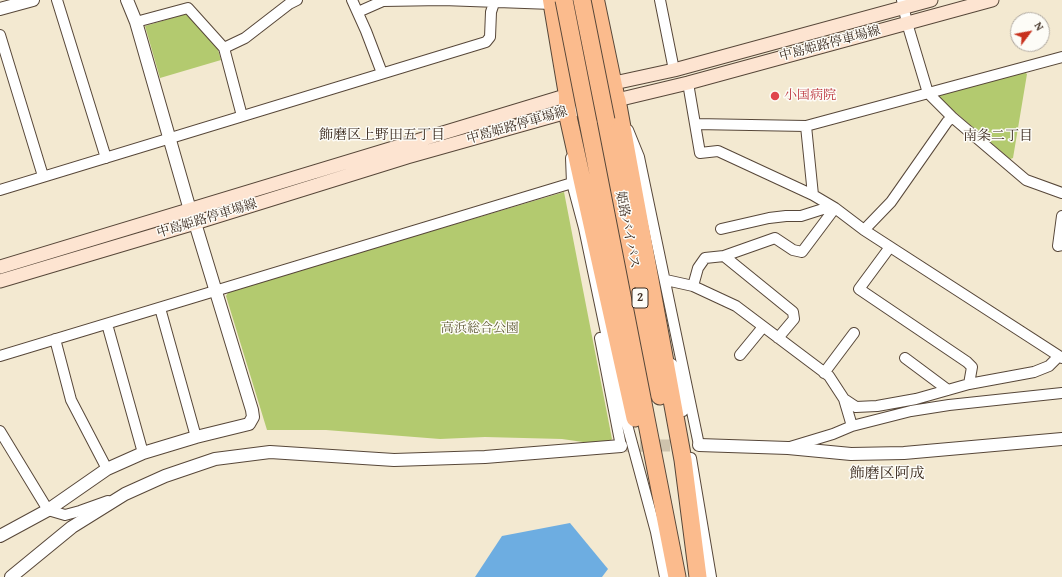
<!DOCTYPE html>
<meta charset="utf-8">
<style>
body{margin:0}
#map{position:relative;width:1062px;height:577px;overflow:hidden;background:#f3e9d1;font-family:"Gentium Book Plus",serif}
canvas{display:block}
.north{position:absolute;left:1010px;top:12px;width:40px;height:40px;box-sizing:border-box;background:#fdfcf7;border:1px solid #afa8a0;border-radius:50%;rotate:58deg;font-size:11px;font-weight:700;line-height:16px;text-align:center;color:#3b2a1e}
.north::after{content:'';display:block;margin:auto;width:14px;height:18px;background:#c8321e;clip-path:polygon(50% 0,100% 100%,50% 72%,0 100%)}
</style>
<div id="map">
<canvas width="1062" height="577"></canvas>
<div class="north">N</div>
</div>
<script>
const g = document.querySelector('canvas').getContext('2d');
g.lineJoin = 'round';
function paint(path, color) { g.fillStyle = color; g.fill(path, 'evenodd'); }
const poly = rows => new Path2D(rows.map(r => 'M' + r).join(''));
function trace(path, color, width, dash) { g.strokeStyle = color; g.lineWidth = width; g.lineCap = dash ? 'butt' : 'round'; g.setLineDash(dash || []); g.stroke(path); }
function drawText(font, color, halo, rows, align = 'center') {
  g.font = font + ' "Gentium Book Plus","Noto Serif JP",serif'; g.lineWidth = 3; g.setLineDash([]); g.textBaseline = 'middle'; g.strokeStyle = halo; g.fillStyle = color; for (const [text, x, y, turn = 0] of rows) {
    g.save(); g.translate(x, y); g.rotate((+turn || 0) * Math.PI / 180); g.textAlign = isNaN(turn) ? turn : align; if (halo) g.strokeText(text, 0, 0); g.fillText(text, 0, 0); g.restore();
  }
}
const green = poly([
 [186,14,216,43,221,60,160,78,145,26],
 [1023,71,1027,74,1013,158,1010,159,939,98,939,93],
 [564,192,612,439,609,442,583,442,562,439,485,437,440,439,326,430,267,430,226,296,229,291]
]);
const water = poly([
 [570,523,608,569,602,577,475,577,502,536]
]);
const tertiaryTunnel = poly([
 [622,446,699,445]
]);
const minor = poly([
 [57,0,106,158],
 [352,0,366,31,382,73],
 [660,0,674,70],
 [902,0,907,23,928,93,952,117,1026,180,1062,193],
 [358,12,383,1,443,0,552,4],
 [136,22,188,8,224,48,242,116],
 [0,35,43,176],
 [224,48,245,38,289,4,297,0],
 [688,83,700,153,718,151,813,195,835,208,864,230,1062,358],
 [695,124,806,126],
 [628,130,639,157,699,445],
 [571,158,572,183,584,228,619,395,656,532,665,577],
 [0,190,486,42,490,37,491,12,494,3],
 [813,195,806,126,1062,57],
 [1062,216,1058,246,1062,245],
 [721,229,769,218,786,216,801,216,823,209,835,208],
 [864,230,891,202,947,122,952,117],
 [890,247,859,289,967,362,972,367,969,384],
 [724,256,793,312,794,319,778,338],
 [666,280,693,286,736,306,829,376,844,399,852,426],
 [693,286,698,268,705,258,724,256,775,238,793,250,802,252,835,208],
 [160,308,196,437],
 [107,324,143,453],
 [600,338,621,446],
 [55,339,71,400,107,469],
 [740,355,763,327],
 [0,356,572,183],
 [905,358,948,390],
 [672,364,677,379,683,411],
 [824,373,854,333],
 [844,399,856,407,877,406,916,399,969,384,1034,372,1049,366,1059,356],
 [0,431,48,510,65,515,80,511,108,501],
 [790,447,833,434,852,426,911,411,949,405,1062,393],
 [691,458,711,577]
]);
const tertiary = poly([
 [0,9,33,0],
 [699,445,788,448,851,454,904,453,1062,439],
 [0,536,48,510,107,469,143,453,196,437,249,424,253,417,252,410,195,223,190,210,136,22,127,0],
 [11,577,72,527,125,494,165,476,215,459,270,452,394,460,485,457,621,446]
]);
const secondary = poly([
 [605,85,674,70,931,0],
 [0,267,575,93],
 [0,281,195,223,407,157,567,112,688,83,992,0]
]);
const trunk = poly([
 [551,0,567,95,567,112],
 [596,0,617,100]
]);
const motorway = poly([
 [617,100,683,460,698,577],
 [567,112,635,418],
 [606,120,660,396],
 [588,122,677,577]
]);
const motorwayBridge = poly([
 [564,0,588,122],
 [582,0,606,120]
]);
const markers = [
 [775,96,5,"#e0444e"]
];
const shields = [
 [640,298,16]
];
const shieldNames = [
 ["2",640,298]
];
const streetNames = [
 ["中島姫路停車場線",830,44,-15],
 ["中島姫路停車場線",517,126,-16],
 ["中島姫路停車場線",207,219,-17],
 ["姫路バイパス",627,230,79]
];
const healthNames = [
 ["小国病院",784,96]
];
const parkNames = [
 ["高浜総合公園",480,329]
];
const neighbourhoodNames = [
 ["飾磨区上野田五丁目",382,135],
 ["南条二丁目",998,136]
];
const quarterNames = [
 ["飾磨区阿成",887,474]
];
paint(green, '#b3ca6f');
paint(water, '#6dade1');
trace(tertiaryTunnel, '#cec3ad', 12, [12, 6]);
trace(minor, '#574739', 12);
trace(tertiary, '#574739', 14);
trace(secondary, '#574739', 15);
trace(trunk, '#574739', 18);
trace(motorway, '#574739', 19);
trace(minor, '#fff', 10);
trace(tertiary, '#fff', 12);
trace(secondary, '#fde4d1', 13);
trace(trunk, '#fbbb8d', 16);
trace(motorway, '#fbbb8d', 17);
trace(motorwayBridge, '#574739', 19, []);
trace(motorwayBridge, '#fbbb8d', 17);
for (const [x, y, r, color] of markers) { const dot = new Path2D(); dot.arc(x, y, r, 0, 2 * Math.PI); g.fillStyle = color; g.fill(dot); trace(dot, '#fdfcf7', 1.5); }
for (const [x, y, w] of shields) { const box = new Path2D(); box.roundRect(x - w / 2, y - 10, w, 20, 3); g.fillStyle = '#fdfcf7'; g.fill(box); trace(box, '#3b2a1e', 1); }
drawText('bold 12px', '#3b2a1e', null, shieldNames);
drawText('13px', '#3b2a1e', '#fdfcf7', streetNames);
drawText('13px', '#be3a42', '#fdfcf7', healthNames, 'left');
drawText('13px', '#5f5a36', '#fdfcf7', parkNames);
drawText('14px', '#3b2a1e', '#fdfcf7', neighbourhoodNames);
drawText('15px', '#3b2a1e', '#fdfcf7', quarterNames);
</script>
